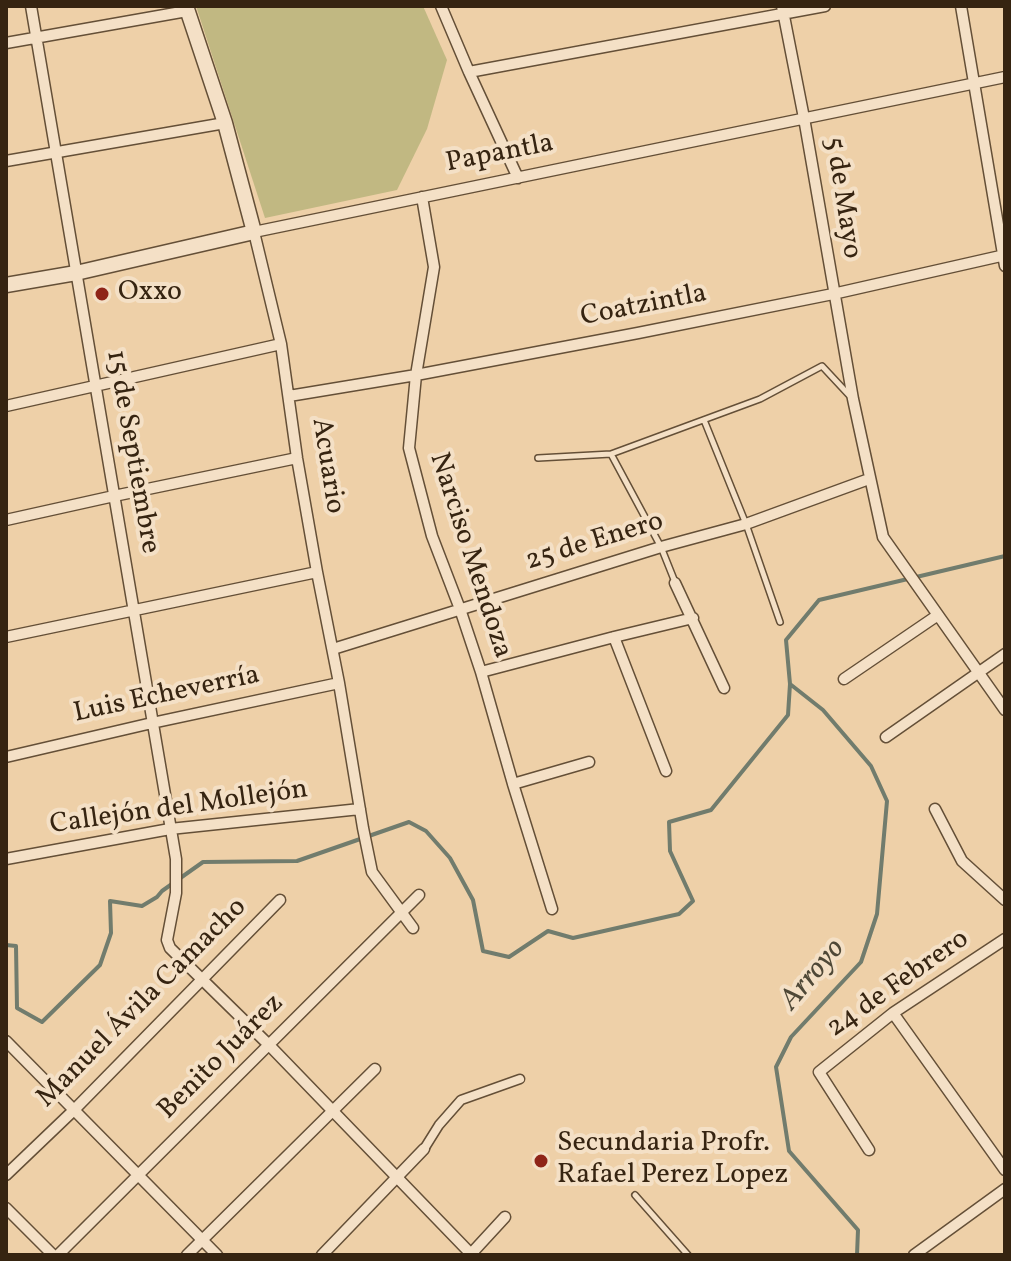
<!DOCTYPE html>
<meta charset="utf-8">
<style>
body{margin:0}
#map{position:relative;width:1011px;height:1261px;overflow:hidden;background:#eed0a8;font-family:Vollkorn,serif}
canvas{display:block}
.frame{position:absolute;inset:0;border:8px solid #362411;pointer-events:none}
</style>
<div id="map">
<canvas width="1011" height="1261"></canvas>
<div class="frame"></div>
</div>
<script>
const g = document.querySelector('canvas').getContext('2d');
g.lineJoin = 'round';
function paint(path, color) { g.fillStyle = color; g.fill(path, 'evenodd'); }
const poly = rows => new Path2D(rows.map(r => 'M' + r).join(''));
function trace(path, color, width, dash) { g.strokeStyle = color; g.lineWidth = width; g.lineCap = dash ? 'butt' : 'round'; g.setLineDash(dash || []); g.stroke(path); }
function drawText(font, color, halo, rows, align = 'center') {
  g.font = font + ' Vollkorn,serif'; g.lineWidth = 8; g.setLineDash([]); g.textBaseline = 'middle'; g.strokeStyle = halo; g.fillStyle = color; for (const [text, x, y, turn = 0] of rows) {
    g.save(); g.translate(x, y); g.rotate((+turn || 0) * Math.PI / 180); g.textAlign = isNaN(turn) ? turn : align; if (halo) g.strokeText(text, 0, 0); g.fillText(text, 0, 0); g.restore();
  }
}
const green = poly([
 [196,6,423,6,447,60,427,129,397,190,265,218]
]);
const stream = poly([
 [790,684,823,710,871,766,887,801,877,914,861,962,791,1037,776,1067,789,1151,858,1230,857,1255],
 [6,945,16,946,17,1008,42,1022,100,965,111,933,110,901,142,906,157,897,162,891,203,862,297,861,409,822,426,831,450,858,473,900,483,951,509,957,548,931,573,938,679,914,693,901,670,851,669,822,711,810,788,715,790,684,786,640,819,600,1005,556]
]);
const service = poly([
 [704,420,746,524,780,622],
 [611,454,661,547,675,582],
 [538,458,611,454,760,399,822,366,849,395],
 [635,1195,688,1255]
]);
const pedestrian = poly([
 [424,1149,439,1125,461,1100,520,1079]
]);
const minor = poly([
 [31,6,176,859,176,893,167,940,170,948,269,1045,472,1255],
 [441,6,469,72,518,178],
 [782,6,804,118,853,399,883,537,1005,710],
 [961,6,1005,266],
 [6,43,187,11],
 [469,72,825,6],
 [6,161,225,123],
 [422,197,434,267,416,375,409,448,432,536,460,609,481,672,513,784,552,909],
 [289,396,416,375,638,333,833,294,1005,255],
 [6,406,281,344],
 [6,520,114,496,297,458],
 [675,583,724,688],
 [6,637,317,572],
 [614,637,666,771],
 [333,649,661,547,746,524,869,479],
 [481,672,614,637,693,618],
 [844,679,938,615],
 [886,737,1005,654],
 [6,757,152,723,339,683],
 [513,784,589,762],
 [935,809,962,861,1005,900],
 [6,859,170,829,360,809],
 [413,928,372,872,363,828,339,683,317,572,297,458,281,344,254,232,1005,77],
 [893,1013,1005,1170],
 [6,1041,217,1255],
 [869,1150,819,1072,893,1013,1005,939],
 [6,1175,74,1110,280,900],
 [6,1208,53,1255],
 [58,1255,419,895],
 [187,1255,375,1069],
 [322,1255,424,1149],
 [470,1255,505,1217],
 [914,1255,1005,1189]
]);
const tertiary = poly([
 [6,285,76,273,254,232,225,123,186,6]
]);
const markers = [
 [102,294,8,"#8f2418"],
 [541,1161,8,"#8f2418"]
];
const streetNames = [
 ["Papantla",500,155,-11],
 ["5 de Mayo",841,198,81],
 ["Coatzintla",644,307,-11],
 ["15 de Septiembre",131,452,80],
 ["Acuario",326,466,81],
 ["25 de Enero",595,543,-17],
 ["Narciso Mendoza",469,556,72],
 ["Luis Echeverría",167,696,-12],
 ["Callejón del Mollejón",179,809,-8],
 ["24 de Febrero",899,985,-35],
 ["Manuel Ávila Camacho",143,1004,-45],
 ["Benito Juárez",222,1058,-45]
];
const poiNames = [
 ["Oxxo",118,294],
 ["Secundaria Profr.",557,1145],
 ["Rafael Perez Lopez",557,1177]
];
const waterNames = [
 ["Arroyo",814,976,-50]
];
paint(green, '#c1b882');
trace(stream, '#717c6d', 4);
trace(service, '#644f37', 8);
trace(pedestrian, '#644f37', 11);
trace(minor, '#644f37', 13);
trace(tertiary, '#644f37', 17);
trace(service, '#f4e0c6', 5);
trace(pedestrian, '#f4e0c6', 8);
trace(minor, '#f4e0c6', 10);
trace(tertiary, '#f4e0c6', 14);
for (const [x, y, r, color] of markers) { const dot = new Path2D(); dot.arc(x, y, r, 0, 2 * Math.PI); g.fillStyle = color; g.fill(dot); trace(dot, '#f4e0c6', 3); }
drawText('28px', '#362411', '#f4e0c6', streetNames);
drawText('28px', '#362411', '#f4e0c6', poiNames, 'left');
drawText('italic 30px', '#4f4837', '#f4e0c6', waterNames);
</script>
